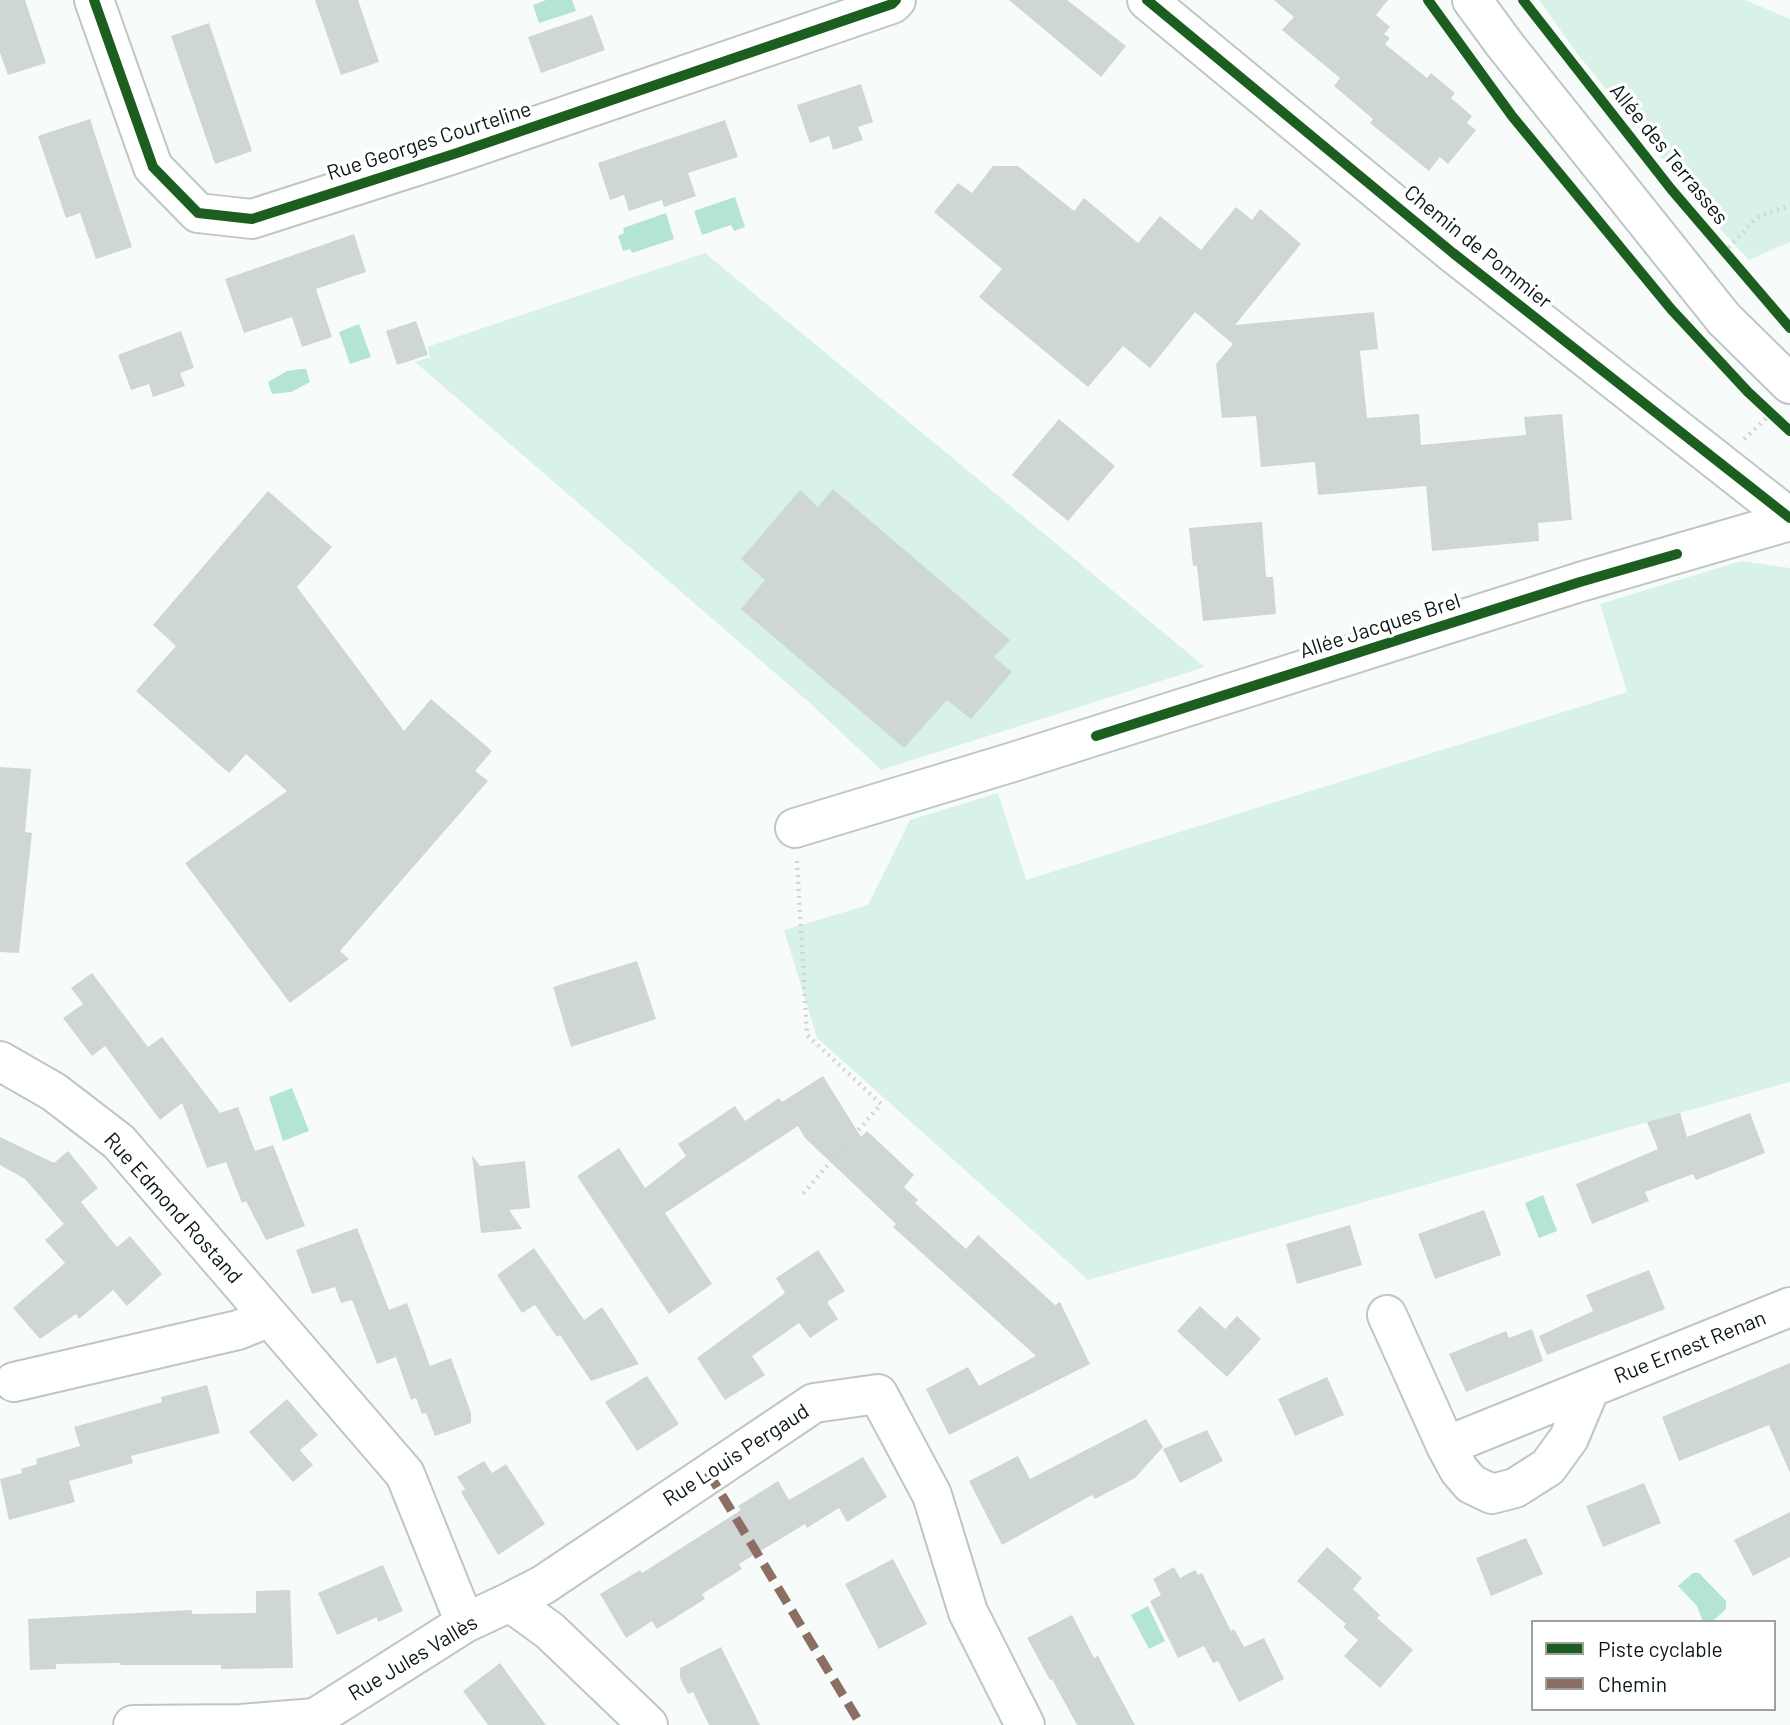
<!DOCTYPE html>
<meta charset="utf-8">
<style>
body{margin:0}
#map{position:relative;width:1790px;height:1725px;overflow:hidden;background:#f7fcfa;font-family:Barlow,sans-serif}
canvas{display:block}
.legend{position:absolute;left:1531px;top:1620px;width:245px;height:91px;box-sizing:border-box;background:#fff;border:2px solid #9da2a0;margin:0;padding:9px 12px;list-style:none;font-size:21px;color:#0a1712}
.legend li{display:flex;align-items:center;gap:14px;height:35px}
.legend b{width:35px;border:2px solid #9da2a0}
</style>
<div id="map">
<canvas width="1790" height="1725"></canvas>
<ul class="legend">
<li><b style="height:9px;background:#1b5e20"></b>Piste cyclable</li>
<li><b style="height:9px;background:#8d6e63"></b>Chemin</li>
</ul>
</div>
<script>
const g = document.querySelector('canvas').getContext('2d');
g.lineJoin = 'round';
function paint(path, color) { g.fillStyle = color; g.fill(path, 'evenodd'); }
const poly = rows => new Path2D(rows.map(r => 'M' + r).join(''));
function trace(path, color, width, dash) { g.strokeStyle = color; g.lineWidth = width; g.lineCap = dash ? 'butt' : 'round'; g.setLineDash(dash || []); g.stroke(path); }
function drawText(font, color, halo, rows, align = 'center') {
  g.font = font + ' Barlow,sans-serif'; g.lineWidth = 7; g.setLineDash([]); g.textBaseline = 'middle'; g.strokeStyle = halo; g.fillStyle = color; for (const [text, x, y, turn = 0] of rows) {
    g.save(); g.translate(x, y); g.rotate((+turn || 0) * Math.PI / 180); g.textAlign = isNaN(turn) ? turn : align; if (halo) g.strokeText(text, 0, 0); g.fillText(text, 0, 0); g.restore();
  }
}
const green = poly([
 [1539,0,1745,0,1790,19,1790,242,1749,260,1712,220,1576,52],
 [705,253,1205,667,881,770,811,704,415,362,430,357,427,347],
 [1741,561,1790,568,1790,1082,1088,1280,817,1038,784,930,868,905,910,820,998,793,1026,880,1627,692,1600,604]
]);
const water = poly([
 [546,0,572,0,576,11,539,23,533,5],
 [735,197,745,227,734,231,731,225,702,235,694,211],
 [666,213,674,239,632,253,630,249,623,251,618,236,624,233,623,228],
 [359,324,371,357,350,364,339,332],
 [301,369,306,369,310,382,291,392,272,394,268,382,287,371],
 [292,1088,309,1131,283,1141,269,1097],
 [1543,1195,1557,1231,1539,1238,1525,1203],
 [1693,1573,1699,1573,1726,1601,1726,1609,1712,1622,1703,1622,1697,1606,1678,1586],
 [1148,1606,1165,1641,1149,1649,1131,1615]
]);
const building = poly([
 [0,0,25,0,46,63,8,75,0,53],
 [315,0,358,0,379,62,341,75],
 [1009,0,1067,0,1126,46,1101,77],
 [1274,0,1388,0,1376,15,1390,27,1384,34,1390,38,1385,44,1427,78,1431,73,1455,93,1451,98,1472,116,1467,123,1476,130,1448,164,1440,157,1429,171,1370,123,1373,119,1334,86,1340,78,1282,30,1294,17],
 [592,15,605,50,541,73,528,37],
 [209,23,252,151,215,164,171,36],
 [861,84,873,122,858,127,863,140,833,150,829,136,810,143,797,105],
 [90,119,132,247,96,259,80,213,66,218,38,136],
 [725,120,738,157,688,173,696,196,664,207,662,200,629,211,624,195,610,200,598,163],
 [993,166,1018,166,1074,211,1084,198,1138,243,1160,216,1201,250,1236,207,1252,220,1260,209,1301,244,1235,325,1374,312,1378,349,1360,351,1367,418,1419,414,1421,445,1526,435,1524,417,1562,414,1572,520,1538,523,1539,541,1432,551,1426,486,1318,495,1315,462,1261,467,1256,416,1222,418,1216,364,1233,344,1195,312,1150,368,1123,346,1088,387,979,297,1002,269,934,212,958,183,972,193],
 [354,234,366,272,316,289,332,337,302,347,292,317,244,333,225,279],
 [416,321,428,355,397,365,386,331],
 [181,331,194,368,180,373,185,386,153,397,149,384,131,390,118,355],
 [1059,419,1115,466,1068,521,1012,475],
 [833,489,1010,640,994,657,1012,672,971,719,947,700,904,748,741,609,765,580,741,559,800,490,818,507],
 [268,491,332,547,297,587,404,731,431,699,492,751,475,771,488,781,340,951,349,959,290,1003,185,863,287,791,246,754,229,773,136,691,176,646,153,625],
 [1262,522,1266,577,1273,577,1276,614,1203,621,1197,566,1193,566,1189,528],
 [0,767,31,769,25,832,32,833,19,953,0,952],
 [637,961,656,1019,571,1047,553,987],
 [92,973,148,1047,162,1037,220,1113,238,1107,255,1151,273,1145,305,1226,266,1240,246,1201,242,1203,226,1162,207,1168,182,1103,160,1120,105,1046,92,1056,63,1018,83,1004,71,988],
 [823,1076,861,1137,867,1131,914,1175,904,1187,918,1200,915,1203,966,1249,978,1235,1055,1305,1060,1302,1090,1364,949,1435,926,1389,968,1367,979,1386,1036,1356,893,1227,896,1224,805,1138,798,1126,665,1213,712,1284,669,1314,577,1176,619,1148,645,1188,686,1156,678,1144,735,1106,745,1121,779,1098,782,1102],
 [1680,1113,1687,1137,1750,1113,1765,1153,1696,1180,1693,1174,1645,1192,1649,1201,1592,1224,1576,1184,1658,1149,1647,1122],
 [0,1137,54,1163,68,1151,98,1188,81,1202,117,1247,130,1236,162,1274,127,1306,113,1290,79,1319,76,1314,40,1339,13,1308,65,1263,45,1240,64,1224,25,1179,0,1165],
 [472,1155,480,1166,525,1161,530,1208,509,1210,522,1229,481,1233],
 [1484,1210,1501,1255,1435,1279,1418,1234],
 [1350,1225,1362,1265,1297,1284,1286,1244],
 [357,1228,389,1310,407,1303,430,1366,451,1358,471,1413,471,1423,435,1436,426,1413,422,1414,416,1398,411,1400,396,1357,377,1364,352,1300,341,1303,335,1287,312,1294,296,1250],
 [534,1248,584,1320,602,1307,639,1364,591,1381,560,1335,557,1337,535,1305,522,1313,497,1275],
 [818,1250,845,1291,827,1302,838,1319,810,1338,799,1323,752,1356,765,1375,725,1400,697,1358,785,1293,776,1278],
 [1649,1270,1665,1309,1547,1355,1539,1336,1593,1311,1586,1295],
 [1200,1306,1225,1329,1237,1316,1261,1339,1227,1377,1177,1331],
 [1532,1329,1543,1361,1466,1392,1449,1354,1506,1331,1509,1338],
 [1790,1363,1790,1473,1769,1425,1679,1461,1662,1417],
 [647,1376,679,1424,637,1451,605,1402],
 [1327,1377,1344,1415,1295,1436,1278,1399],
 [207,1385,220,1433,131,1456,133,1463,69,1481,75,1502,9,1520,0,1479,22,1473,21,1469,37,1464,36,1459,80,1446,74,1427,162,1402,161,1397],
 [287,1399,318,1435,300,1450,313,1465,293,1482,249,1432],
 [1146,1419,1163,1447,1135,1478,1095,1499,1092,1495,1002,1545,969,1481,1018,1456,1030,1479],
 [1207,1430,1223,1461,1180,1483,1163,1449],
 [863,1457,887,1497,847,1522,839,1508,807,1528,805,1524,739,1564,742,1569,702,1594,705,1599,657,1629,652,1621,626,1638,600,1594,640,1570,642,1573,741,1510,738,1506,778,1481,789,1500],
 [484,1461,492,1473,506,1464,545,1524,498,1555,461,1492,465,1489,457,1477],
 [1644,1483,1661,1523,1603,1547,1586,1506],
 [1790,1512,1790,1557,1753,1576,1734,1540],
 [1526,1538,1543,1574,1491,1596,1476,1558],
 [1327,1547,1362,1578,1353,1589,1380,1615,1377,1618,1413,1650,1380,1688,1344,1656,1358,1640,1343,1627,1346,1624,1297,1581],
 [893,1559,927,1624,879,1649,845,1584],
 [383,1565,403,1611,378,1622,377,1617,337,1635,318,1593],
 [1174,1567,1180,1578,1195,1570,1198,1575,1202,1573,1231,1631,1234,1629,1244,1647,1264,1638,1284,1679,1239,1702,1218,1661,1213,1663,1204,1646,1178,1658,1150,1601,1161,1595,1153,1579],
 [290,1590,293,1668,221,1669,221,1665,121,1665,120,1663,56,1664,56,1669,30,1670,28,1619,192,1610,192,1614,256,1613,256,1591],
 [1072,1615,1094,1658,1098,1656,1135,1725,1077,1725,1052,1679,1050,1680,1027,1638],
 [721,1647,760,1725,709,1725,693,1692,688,1694,680,1678,680,1668],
 [500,1663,515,1684,546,1725,488,1725,463,1691]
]);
const path = poly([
 [1724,253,1756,218,1790,205],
 [1744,439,1773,412],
 [797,861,807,1035,881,1104,801,1196]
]);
const street = poly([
 [94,0,153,167,198,213,252,219,457,153,892,4,896,0],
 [1147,0,1453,253,1790,518],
 [795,828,1013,762,1580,582,1790,521],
 [0,1061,54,1092,119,1142,405,1474,465,1623],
 [1387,1315,1446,1446,1790,1307],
 [14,1382,238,1330,270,1317],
 [1446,1446,1459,1470,1471,1484,1492,1494,1515,1488,1548,1467,1569,1438,1590,1388],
 [510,1602,543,1585,814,1403,878,1394,932,1495,968,1612,1025,1725],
 [133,1725,241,1724,315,1718,465,1623,510,1602,550,1631,648,1725]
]);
const secondary = poly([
 [1472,0,1505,45,1724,319,1790,384]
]);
const quiet = poly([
 [708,1472,861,1725]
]);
const cycleway = poly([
 [94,0,153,167,198,213,252,219,457,153,892,4,896,0],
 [1147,0,1453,253,1790,518],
 [1428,0,1512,116,1671,309,1748,392,1790,431],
 [1523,0,1671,189,1790,328],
 [1096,736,1580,582,1677,554]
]);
const streetNames = [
 ["Rue Georges Courteline",429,141,-18],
 ["Allée des Terrasses",1669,154,51],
 ["Chemin de Pommier",1478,247,39],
 ["Allée Jacques Brel",1380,626,-18],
 ["Rue Edmond Rostand",173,1208,48],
 ["Rue Ernest Renan",1690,1347,-22],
 ["Rue Louis Pergaud",736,1455,-33],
 ["Rue Jules Vallès",413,1658,-31]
];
paint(green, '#d9f2e7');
paint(water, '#b4e5d2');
paint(building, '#ced7d4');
trace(street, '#bec7c4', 42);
trace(secondary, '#bec7c4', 42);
trace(path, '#d2d5d4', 4.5, [2, 5]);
trace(street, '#fefffe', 38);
trace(secondary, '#fefffe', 38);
trace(quiet, '#8d6e63', 9, [18, 9]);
trace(cycleway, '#1b5e20', 10);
drawText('21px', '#0a1712', '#fff', streetNames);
</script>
